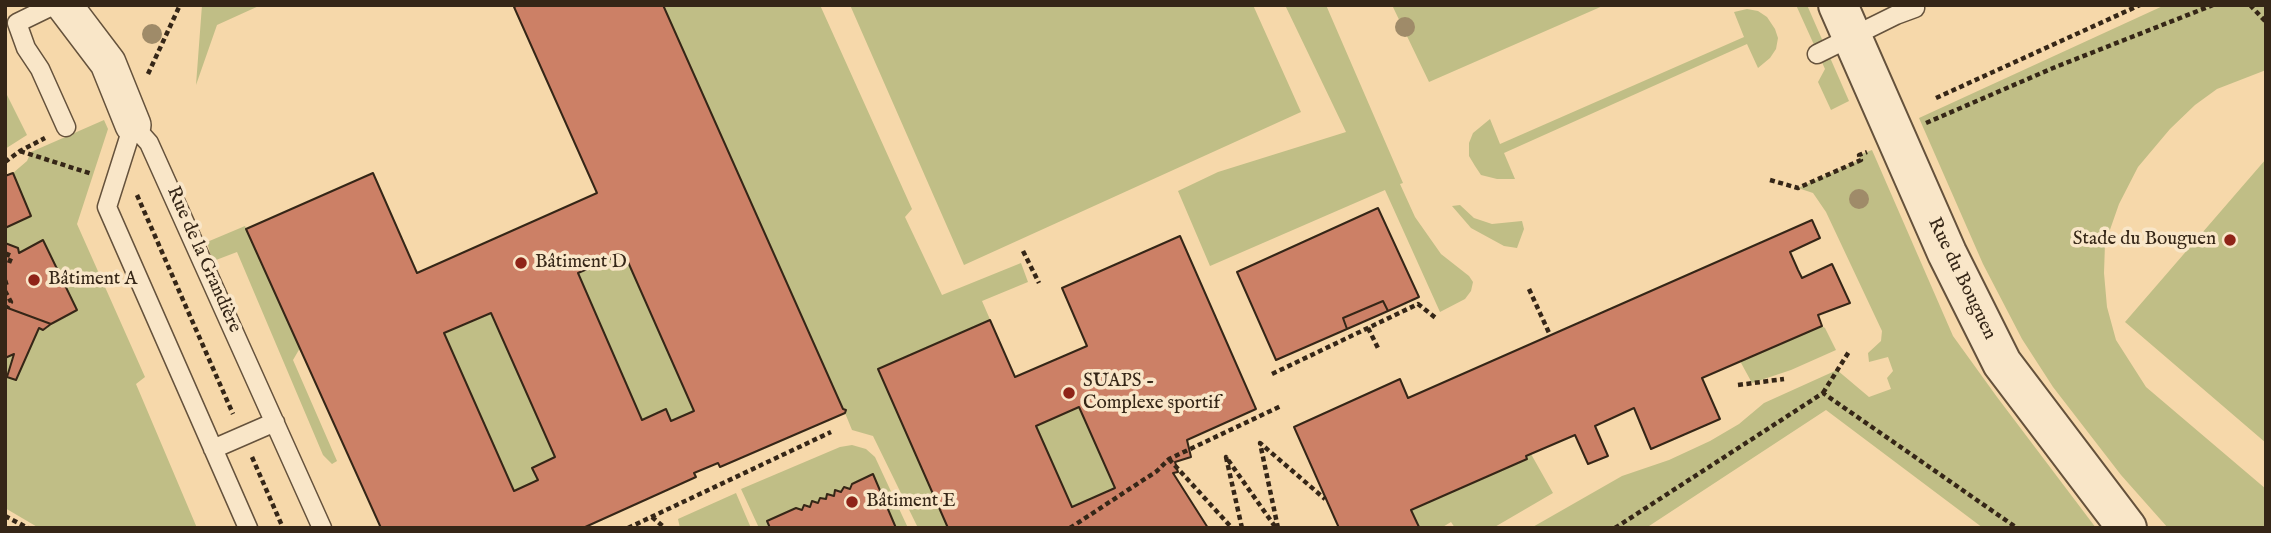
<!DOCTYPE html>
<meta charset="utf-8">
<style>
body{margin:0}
#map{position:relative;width:2271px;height:533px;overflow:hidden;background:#f6d8aa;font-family:"IM FELL English",serif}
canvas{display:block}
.frame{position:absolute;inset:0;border:7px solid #352617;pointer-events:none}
</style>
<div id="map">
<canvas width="2271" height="533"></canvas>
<div class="frame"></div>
</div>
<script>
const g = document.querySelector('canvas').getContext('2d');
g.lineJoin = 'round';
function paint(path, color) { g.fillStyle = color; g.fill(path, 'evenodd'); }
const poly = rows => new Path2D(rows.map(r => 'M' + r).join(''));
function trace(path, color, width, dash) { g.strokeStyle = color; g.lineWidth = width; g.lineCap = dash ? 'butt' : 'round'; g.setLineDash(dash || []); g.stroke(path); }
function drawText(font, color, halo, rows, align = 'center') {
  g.font = font + ' "IM FELL English",serif'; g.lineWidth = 7; g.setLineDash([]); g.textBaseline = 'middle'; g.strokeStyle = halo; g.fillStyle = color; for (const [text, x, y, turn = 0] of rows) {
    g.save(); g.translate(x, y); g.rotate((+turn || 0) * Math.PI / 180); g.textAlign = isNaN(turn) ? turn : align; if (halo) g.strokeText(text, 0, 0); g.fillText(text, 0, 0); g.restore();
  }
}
const green = poly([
 [202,5,261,5,217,25,196,85],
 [663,5,820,5,912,209,905,217,942,295,1021,263,1028,282,982,301,1015,377,1087,346,1062,288,1180,236,1256,409,1187,440,1191,457,1175,462,1178,472,1173,474,1208,528,918,528,873,436,852,430,845,413,846,410,843,409],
 [850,5,1253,5,1301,112,964,265],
 [1285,5,1326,5,1403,183,1400,184,1415,217,1441,254,1469,276,1473,282,1471,291,1465,299,1440,312,1385,190,1210,266,1178,191,1218,172,1346,132],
 [1392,5,1605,5,1429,82],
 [1796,5,1807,5,1849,101,1831,110,1818,82,1825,69],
 [2165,5,2266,5,2266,70,2217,89,2195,105,2170,129,2138,167,2119,204,2105,244,2104,273,2107,307,2116,340,2146,387,2266,489,2266,528,2168,528,2121,475,2053,387,2022,339,1983,264,1919,118],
 [1747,9,1758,11,1767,17,1775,29,1778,38,1776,49,1770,58,1758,68,1747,44,1504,153,1515,179,1497,179,1481,175,1475,166,1469,156,1469,143,1473,133,1490,119,1500,144,1744,37,1734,12],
 [5,91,27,135,5,149],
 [104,120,108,129,77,224,145,377,136,384,197,528,39,528,5,508,5,358,14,354,7,376,16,379,39,328,43,330,77,310,44,241,19,253,18,248,5,243,13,173,27,161,31,152],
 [1872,150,1953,336,1997,397,2096,528,1983,528,1826,410,1646,528,1531,528,1622,476,1669,460,1710,441,1739,424,1764,403,1837,370,1869,397,1891,389,1887,378,1893,371,1888,357,1869,362,1868,353,1881,341,1882,331,1826,212,1813,193,1798,188,1860,160,1859,155],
 [2266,159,2266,443,2125,322],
 [1460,205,1474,218,1492,224,1522,221,1524,229,1517,248,1504,246,1471,228,1452,206],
 [245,226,300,348,293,360,337,461,332,464,323,455,237,252,216,260,212,260,207,242],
 [624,253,694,411,671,421,666,409,642,420,578,273],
 [491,313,555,457,533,468,538,480,514,491,444,333],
 [1822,326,1825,328,1836,350,1791,370,1752,383,1740,361],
 [852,445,866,449,875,457,908,528,896,528,873,475,852,483,850,489,844,487,841,492,835,491,834,496,828,494,826,499,820,498,818,503,812,501,810,507,804,505,802,510,796,508,767,521,770,528,759,528,741,489,840,447],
 [1531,454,1553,493,1493,528,1455,528,1451,522,1441,528,1417,528,1419,526,1411,510,1527,459,1526,456],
 [736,493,751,528,680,528,678,519]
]);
const building = poly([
 [518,5,663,5,843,409,846,410,845,413,720,467,718,463,694,473,696,477,583,528,381,528,246,229,373,173,417,273,597,193,514,7,518,5],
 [624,253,694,411,671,421,666,409,642,420,578,273,624,253],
 [491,313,555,457,532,468,538,480,514,491,444,333,491,313],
 [13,173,31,216,5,228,5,176,13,173],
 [1378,208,1419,297,1388,311,1383,301,1343,318,1347,329,1276,360,1237,272,1378,208],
 [1812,220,1820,238,1790,252,1798,270,1802,278,1832,264,1850,303,1818,315,1822,326,1702,378,1720,419,1651,449,1634,408,1595,426,1608,456,1588,464,1575,435,1526,456,1527,459,1411,510,1419,527,1417,528,1339,528,1294,427,1400,379,1408,398,1812,220],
 [1180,236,1256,409,1187,440,1191,457,1175,462,1178,472,1173,473,1208,528,948,528,878,369,990,320,1015,377,1087,346,1062,288,1180,236],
 [1079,407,1115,488,1072,507,1036,426,1079,407],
 [43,240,77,310,51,324,5,307,5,243,18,248,19,253,43,240],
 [1383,301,1388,311,1347,329,1343,318,1383,301],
 [5,307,51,324,43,330,39,328,16,380,7,377,14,354,5,358,5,307],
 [873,474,896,528,770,528,767,521,796,508,802,510,804,505,810,507,812,501,818,503,820,498,826,499,827,494,834,496,835,490,841,492,844,487,850,489,852,484,873,474]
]);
const path = poly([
 [2250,5,2266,22],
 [148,74,180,5],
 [1936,98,2140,5],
 [1926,123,2053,68,2213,5],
 [20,151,92,174],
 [5,162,20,151,45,138],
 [1770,180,1798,188,1861,160,1859,155,1867,152],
 [137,195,233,414],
 [1023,251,1039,283],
 [7,257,9,252],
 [9,263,11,258],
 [5,283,8,282],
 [1529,289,1550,335],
 [5,291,11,302,7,308],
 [1368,328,1379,350],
 [1272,374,1418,304,1437,319],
 [1738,385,1784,379],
 [1823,393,1850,350],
 [252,457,283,528],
 [1169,459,1232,528],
 [5,516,28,528],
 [652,517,665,528],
 [628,528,831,432],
 [1070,528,1157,471,1169,459,1281,406],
 [1242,528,1226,457,1276,528],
 [1278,528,1260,443,1325,499],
 [1615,528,1823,393,2017,528]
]);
const service = poly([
 [54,5,17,23,26,48,40,69,66,127],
 [1817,54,1896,15,1915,8],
 [133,125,149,143,322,528],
 [133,125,107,207,248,528],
 [213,449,275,422]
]);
const minor = poly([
 [64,5,108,63,133,125]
]);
const tertiary = poly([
 [1838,5,1947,253,2002,363,2127,528]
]);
const trees = [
 [1405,27],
 [152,34],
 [1859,199]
];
const markers = [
 [2230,240,7,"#8f2418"],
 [521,263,7,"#8f2418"],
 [34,280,7,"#8f2418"],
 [1069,393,7,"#8f2418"],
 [852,502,7,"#8f2418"]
];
const poiNames = [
 ["Stade du Bouguen",2216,240,"right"],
 ["Bâtiment D",535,263],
 ["Bâtiment A",48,280],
 ["SUAPS -",1083,382],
 ["Complexe sportif",1083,404],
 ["Bâtiment E",866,502]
];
const streetNames = [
 ["Rue de la Grandière",203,260,66],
 ["Rue du Bouguen",1961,279,64]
];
paint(green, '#c0be86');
paint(building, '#cc8066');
trace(building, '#352617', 2);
trace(service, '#65523c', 21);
trace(minor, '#65523c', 38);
trace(tertiary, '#65523c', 42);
trace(path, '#352617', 4.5, [5, 3.5]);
trace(service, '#f9e6c8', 18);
trace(minor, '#f9e6c8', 35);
trace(tertiary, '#f9e6c8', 38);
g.fillStyle = '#9f8b69';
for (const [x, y] of trees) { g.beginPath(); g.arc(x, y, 10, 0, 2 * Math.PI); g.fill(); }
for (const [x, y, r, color] of markers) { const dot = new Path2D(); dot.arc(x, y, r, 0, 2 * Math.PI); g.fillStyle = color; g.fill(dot); trace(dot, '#f9e6c8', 2.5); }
drawText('19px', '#352617', '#f9e6c8', poiNames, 'left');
drawText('19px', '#352617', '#f9e6c8', streetNames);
</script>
